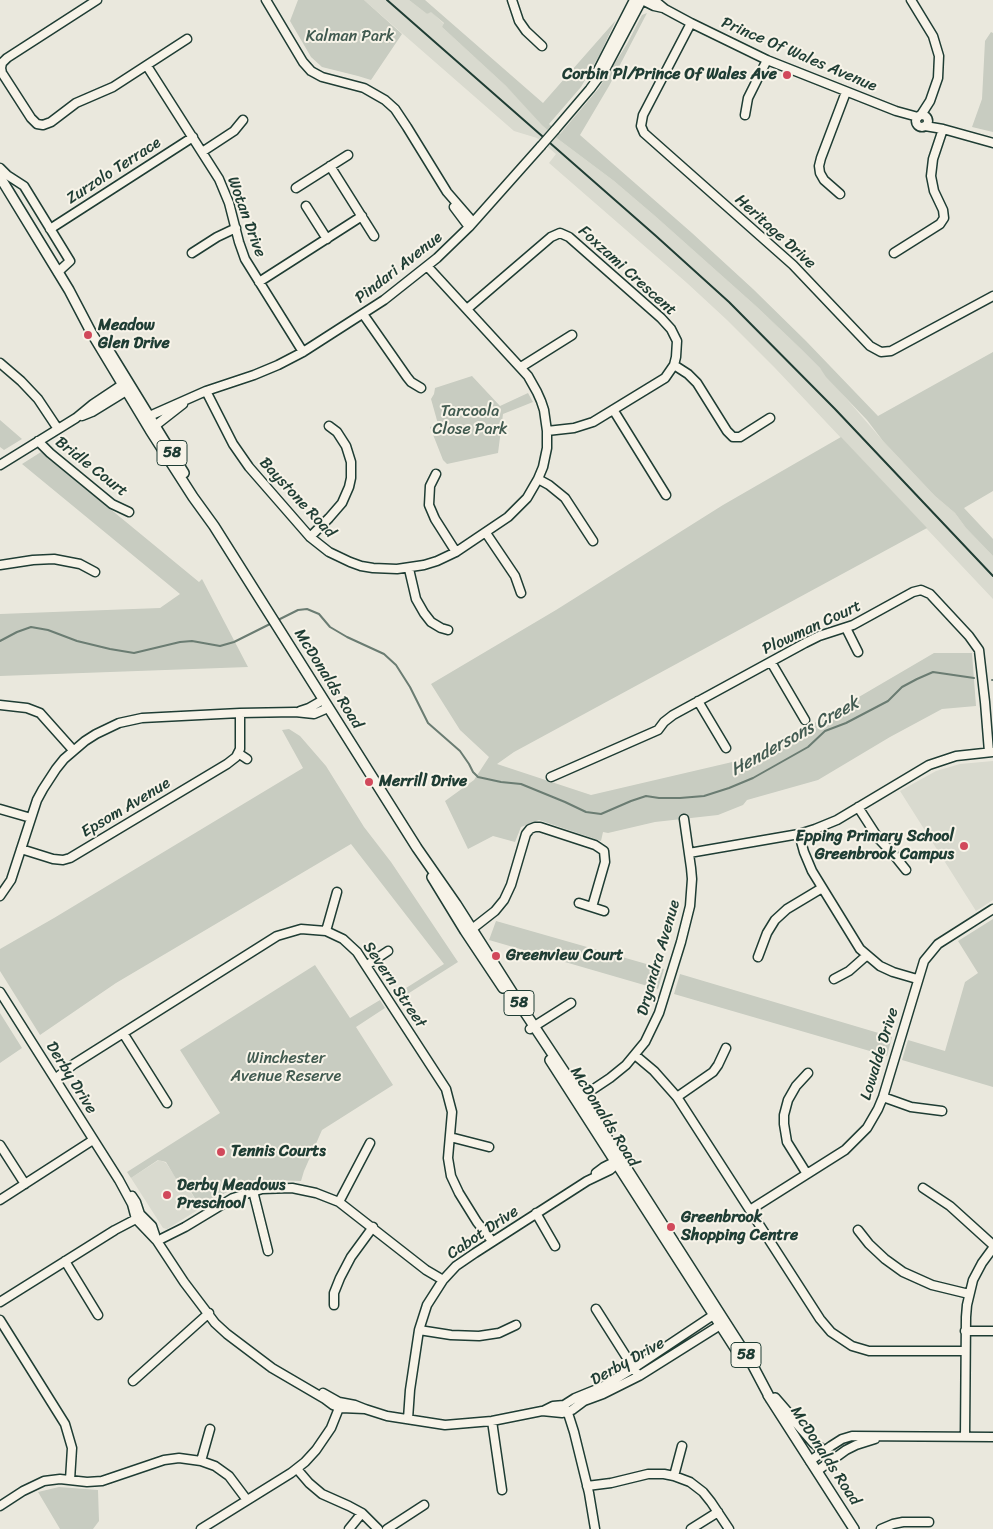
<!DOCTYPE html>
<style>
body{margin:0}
canvas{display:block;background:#eae8dd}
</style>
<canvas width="993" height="1529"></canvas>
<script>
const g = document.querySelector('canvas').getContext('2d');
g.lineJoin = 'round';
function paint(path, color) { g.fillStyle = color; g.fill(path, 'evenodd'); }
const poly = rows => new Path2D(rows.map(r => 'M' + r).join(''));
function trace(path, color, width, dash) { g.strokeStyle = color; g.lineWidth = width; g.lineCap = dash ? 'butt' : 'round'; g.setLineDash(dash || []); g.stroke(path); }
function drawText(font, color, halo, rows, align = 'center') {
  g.font = font + ' Sriracha,sans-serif'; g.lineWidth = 4; g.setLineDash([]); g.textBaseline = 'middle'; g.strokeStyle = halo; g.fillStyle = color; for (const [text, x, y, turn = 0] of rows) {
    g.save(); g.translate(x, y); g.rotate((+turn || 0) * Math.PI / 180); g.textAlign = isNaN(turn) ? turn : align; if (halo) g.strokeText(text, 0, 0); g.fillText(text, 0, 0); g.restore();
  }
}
const built = poly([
 [364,0,409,0,427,14,431,11,444,24,442,27,506,86,558,139,614,181,655,216,757,307,801,349,820,368,883,441,935,496,955,513,966,528,993,556,993,599,775,368,727,320,687,283,549,163,556,154,537,138,514,131],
 [993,761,993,900,976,911,900,791,936,771,960,764],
 [159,1160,166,1163,178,1181,182,1179,201,1208,167,1229,163,1228,131,1178]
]);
const green = poly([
 [298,0,364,0,402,34,371,80,358,76,322,67,311,57,290,21],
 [409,0,425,0,543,103,616,20,600,54,581,87,549,124,560,134,599,88,627,44,642,15,647,13,609,86,580,135,692,233,753,289,806,341,878,416,993,352,993,491,964,508,993,539,993,556,966,528,955,513,935,496,883,441,867,420,826,377,820,368,801,349,757,307,655,216,614,181,558,139,542,125,506,86,442,27,444,23,431,12,427,14],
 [991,32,993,33,993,132,972,127,982,99,985,41],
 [472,376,500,406,528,393,533,402,503,414,498,453,447,464,443,460,430,427,438,424,431,399,434,394,435,388],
 [0,420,22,439,4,450,0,447],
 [841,437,927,528,514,752,497,764,591,795,758,756,934,653,972,653,976,706,942,709,890,737,818,780,747,800,743,805,718,815,655,822,608,833,603,832,601,841,539,820,521,827,515,842,493,836,468,849,445,801,474,780,489,757,460,730,431,684,556,610,723,505],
 [41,452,199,582,202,579,248,667,0,676,0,614,160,608,180,594,22,464],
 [289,729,300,736,326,766,364,827,391,862,458,962,398,1000,395,995,444,964,351,844,116,983,40,1035,0,971,0,949,54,918,303,768,282,730],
 [993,919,993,1087,902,1060,908,1040,945,1051,965,982,978,973,958,941],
 [496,921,664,969,658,989,489,940],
 [315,965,350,1018,380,1000,385,1008,356,1027,393,1085,322,1130,304,1171,301,1181,272,1180,244,1184,225,1193,201,1208,183,1179,178,1182,166,1162,158,1160,131,1178,127,1172,220,1113,180,1050],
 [680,974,892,1037,887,1056,674,994],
 [0,1013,22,1048,0,1063],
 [59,1487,98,1490,99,1521,93,1529,60,1529,38,1492]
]);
const stream = poly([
 [276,621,298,610,307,609,319,614,330,627,347,637,384,654,396,665,410,687,428,723,460,751,469,764,473,772,478,777,501,782,521,784,565,802,586,812,601,814,631,801,646,796,659,798,680,798,704,796,729,788,753,778,808,747,825,731,846,723,888,701,902,687,917,679,933,672,974,678],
 [0,641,17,632,31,627,48,630,77,641,110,649,134,653,180,642,192,641,220,646,234,642,272,623],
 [992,680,993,680]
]);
const minor = poly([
 [97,0,7,58,2,63,1,68,2,73,31,118,37,124,43,125,51,122,76,103,113,87,187,39],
 [266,0,303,62,311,71,322,77,364,88,385,100,395,109,407,127,447,192,473,222],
 [512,0,519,21,526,31,542,46],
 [642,0,654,6,663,8],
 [654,0,665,9,691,23,767,60,896,111,918,117],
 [911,0,933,36,939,56,938,78,930,101,921,115],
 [691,23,643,115,641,126,644,133,793,265,870,346,881,352,891,351,993,296],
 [147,66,219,179,229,203,239,242,245,259,303,352],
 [596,74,634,0],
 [745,115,748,98,767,60],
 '916 121a6 6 0 1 1 12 0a6 6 0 1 1-12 0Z',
 [925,126,943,129,993,143],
 [555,130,590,89,607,66,642,0],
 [202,152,234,131,243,120],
 [330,166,374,236],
 [0,168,7,175,24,186,70,261,58,272],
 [296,188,348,155],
 [840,194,824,180,820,173,819,166,821,158,846,92],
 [306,206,327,239],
 [454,207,469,227],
 [50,229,193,137],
 [192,253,217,237,236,228],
 [894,253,940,224,944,218,943,210,934,191,931,176,933,159,943,129],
 [259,282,362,216],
 [467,309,551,237,560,233,569,237,661,318,671,329,677,341,676,357,674,365,665,378,593,422,574,428,547,431],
 [363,314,407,377,411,382,421,388],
 [0,363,21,381,38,399,58,429],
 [674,365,688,374,697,383,727,431,733,437,740,437,770,418],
 [521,367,572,335],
 [206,391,233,444,249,467,310,537,329,552,350,562,361,566,373,568,397,569,424,565,437,561,456,552,508,517,527,498,538,479,543,467,547,448,547,431,544,410,541,401,537,392,528,376,427,266],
 [614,411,666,495],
 [82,416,92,412,131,388],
 [145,418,206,391,254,375,278,365,303,352,384,300,437,258,469,227,541,146],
 [151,429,183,404],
 [38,441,50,453,112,504,129,512],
 [0,465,76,418,93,404,126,382],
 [436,474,430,486,429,505,435,519,456,552],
 [538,479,549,485,565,498,593,541],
 [486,533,515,576,521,593],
 [310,537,329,518,342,503,349,487,351,478,351,462,346,446,337,432,329,426],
 [0,565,33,560,54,559,80,564,95,572],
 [409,569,416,599,424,613,431,622,441,628,448,630],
 [846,628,858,652],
 [771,662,805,720],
 [698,701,726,748],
 [0,705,27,708,40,713,73,750],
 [300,711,309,708,323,700],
 [238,753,247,759],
 [551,777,658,730,664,722,673,715,805,643,819,636,853,625,913,592,921,590,930,594,969,636,979,650,985,702,989,752],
 [858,807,878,838,894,855,906,870],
 [0,809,31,818],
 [799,834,804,852,812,871,860,949,880,966,893,972,917,979],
 [21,849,53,859,63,860,70,858,227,764,236,757,240,749,240,713],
 [689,853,799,834,815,829,837,820,929,765,956,756,993,752],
 [0,896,11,880,37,800,43,789,56,769,64,759,85,741,96,734,119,723,142,718,240,713,295,712,314,714,328,708],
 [579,903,604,911],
 [467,930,472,929,495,911,504,900,511,885,526,834,530,829,535,827,540,827,595,845,604,851,605,862,592,907],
 [326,931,337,892],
 [758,957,767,933,775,920,787,909,822,888],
 [367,965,388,951],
 [834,979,849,971,866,956],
 [0,992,119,1180,132,1204,136,1219,157,1241,184,1282,215,1323,227,1334,272,1368,325,1399,333,1405,341,1408,365,1409],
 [530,1029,571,1003],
 [123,1033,167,1103],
 [635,1055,654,1071,677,1097,820,1319,831,1332,852,1346,869,1351,965,1351],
 [55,1079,74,1064,277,936,301,929,326,931,343,939,357,952,446,1089,452,1112,448,1158,451,1176,459,1193,477,1222,492,1241],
 [677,1097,713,1072,718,1065,726,1048],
 [883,1097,911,1107,942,1111],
 [577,1100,610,1078,626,1065,645,1042,659,1013,681,942,690,906,692,879,691,868,684,819],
 [450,1137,489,1147],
 [0,1145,25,1184],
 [596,1173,604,1167,618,1160],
 [807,1174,787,1142,784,1124,784,1115,788,1100,796,1086,808,1073],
 [923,1188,950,1206,993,1245],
 [253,1191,268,1251],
 [132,1196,136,1202,140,1214,152,1226,155,1235],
 [0,1200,93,1140],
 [339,1202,370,1143],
 [750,1210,845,1150,867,1128,878,1109,883,1097,924,961,938,944,993,909],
 [536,1213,555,1246],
 [858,1230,869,1244,885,1259,903,1272,932,1285,969,1294],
 [157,1241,185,1227,233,1198,262,1189,292,1188,316,1193,339,1202,426,1270,443,1280],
 [65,1261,98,1315],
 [0,1302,115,1230,136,1219,140,1214],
 [334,1305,334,1293,340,1278,351,1257,373,1227],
 [596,1309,636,1372],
 [0,1320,65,1424,72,1448,70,1480],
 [419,1330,451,1335,479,1336,499,1333,516,1325],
 [965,1331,993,1331],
 [133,1381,209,1313],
 [323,1393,339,1402,355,1405,365,1409,387,1416,445,1425,492,1421,542,1411,562,1413,572,1410,584,1401,603,1394,639,1376,725,1322],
 [567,1410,574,1432,589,1493,595,1529],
 [543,1411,553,1406,564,1405,575,1398,602,1387,634,1368,718,1312],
 [408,1419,410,1390,419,1330,427,1305,443,1280,456,1266,475,1253,587,1181,610,1170,620,1161],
 [492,1421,502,1490],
 [965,1437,966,1317,967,1305,973,1280,982,1263,993,1248],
 [201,1461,210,1429],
 [810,1461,831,1446,842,1439,852,1436,993,1437],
 [297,1469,309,1483,322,1494,349,1506,362,1513,378,1529],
 [817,1471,846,1450,856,1445,875,1439],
 [674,1476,682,1446],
 [587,1486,611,1483,648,1474,664,1474,674,1476,690,1482,703,1492,711,1502,729,1529],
 [0,1506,23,1491,44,1481,60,1479,87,1482,102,1481,164,1460,179,1458,201,1461,215,1466,229,1476,247,1500],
 [201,1529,291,1473,305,1462,316,1450,331,1428,339,1408,339,1403],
 [349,1529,362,1513],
 [387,1529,424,1505],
 [691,1529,718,1512],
 [881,1529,893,1524,903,1522,929,1522]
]);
const major = poly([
 [0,177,69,290,91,332,150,430,193,497,214,526,417,848,456,904,524,1011,581,1097,752,1364,771,1400],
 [106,346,184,473],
 [432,877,465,931,503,988],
 [550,1060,744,1362],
 [768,1395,854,1529],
 [775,1398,814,1443,824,1451]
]);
const rail = poly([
 [387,0,656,236,729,302,835,409,993,576]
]);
const minorBridge = poly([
 [541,146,555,130]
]);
const markers = [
 [787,75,5,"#d1495b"],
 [88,335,5,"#d1495b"],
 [369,782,5,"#d1495b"],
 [964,846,5,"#d1495b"],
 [496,956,5,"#d1495b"],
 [221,1152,5,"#d1495b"],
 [167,1195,5,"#d1495b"],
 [671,1227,5,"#d1495b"]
];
const shields = [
 [172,453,30],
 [519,1003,30],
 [746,1355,30]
];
const shieldNames = [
 ["58",172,453],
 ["58",519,1003],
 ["58",746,1355]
];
const parkNames = [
 ["Kalman Park",350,37],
 ["Tarcoola",470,412],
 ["Close Park",470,430],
 ["Winchester",286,1059],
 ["Avenue Reserve",286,1077]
];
const streetNames = [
 ["Prince Of Wales Avenue",799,55,23],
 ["Zurzolo Terrace",114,171,-33],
 ["Wotan Drive",246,217,70],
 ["Heritage Drive",775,232,42],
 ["Pindari Avenue",399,268,-38],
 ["Foxzami Crescent",627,271,42],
 ["Bridle Court",91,467,38],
 ["Baystone Road",297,498,47],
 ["Plowman Court",812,628,-25],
 ["McDonalds Road",328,679,58],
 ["Epsom Avenue",126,808,-31],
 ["Dryandra Avenue",659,958,-74],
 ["Severn Street",394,985,56],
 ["Lowalde Drive",880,1054,-73],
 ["Derby Drive",71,1078,58],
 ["McDonalds Road",604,1117,58],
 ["Cabot Drive",483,1233,-34],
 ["Derby Drive",628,1362,-29],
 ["McDonalds Road",825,1456,57]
];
const poiNames = [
 ["Corbin Pl/Prince Of Wales Ave",777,75,"right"],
 ["Meadow",98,326],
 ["Glen Drive",98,344],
 ["Merrill Drive",379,782],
 ["Epping Primary School",954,837,"right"],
 ["Greenbrook Campus",954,855,"right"],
 ["Greenview Court",506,956],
 ["Tennis Courts",231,1152],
 ["Derby Meadows",177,1186],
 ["Preschool",177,1204],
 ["Greenbrook",681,1218],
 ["Shopping Centre",681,1236]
];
const waterNames = [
 ["Hendersons Creek",795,737,-29]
];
paint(built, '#d9dacf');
paint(green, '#c8ccc1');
trace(stream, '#6a7c72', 2);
trace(minor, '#1f3d34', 11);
trace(major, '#1f3d34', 12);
trace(minor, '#f7f3e8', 8);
trace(major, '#f7f3e8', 9);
trace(rail, '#1f3d34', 2);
trace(minorBridge, '#1f3d34', 11, []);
trace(minorBridge, '#f7f3e8', 8);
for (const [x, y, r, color] of markers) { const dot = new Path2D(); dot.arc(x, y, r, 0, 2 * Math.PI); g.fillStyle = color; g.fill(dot); trace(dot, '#f7f3e8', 2); }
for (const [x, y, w] of shields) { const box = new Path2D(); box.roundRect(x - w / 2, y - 12.5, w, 25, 4); g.fillStyle = '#f7f3e8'; g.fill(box); trace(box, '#1f3d34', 1); }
drawText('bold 15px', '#1f3d34', null, shieldNames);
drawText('16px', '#415a50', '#f7f3e8', parkNames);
drawText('16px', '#1f3d34', '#f7f3e8', streetNames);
drawText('bold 16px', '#1f3d34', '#f7f3e8', poiNames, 'left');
drawText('italic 18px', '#445c53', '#f7f3e8', waterNames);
</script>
